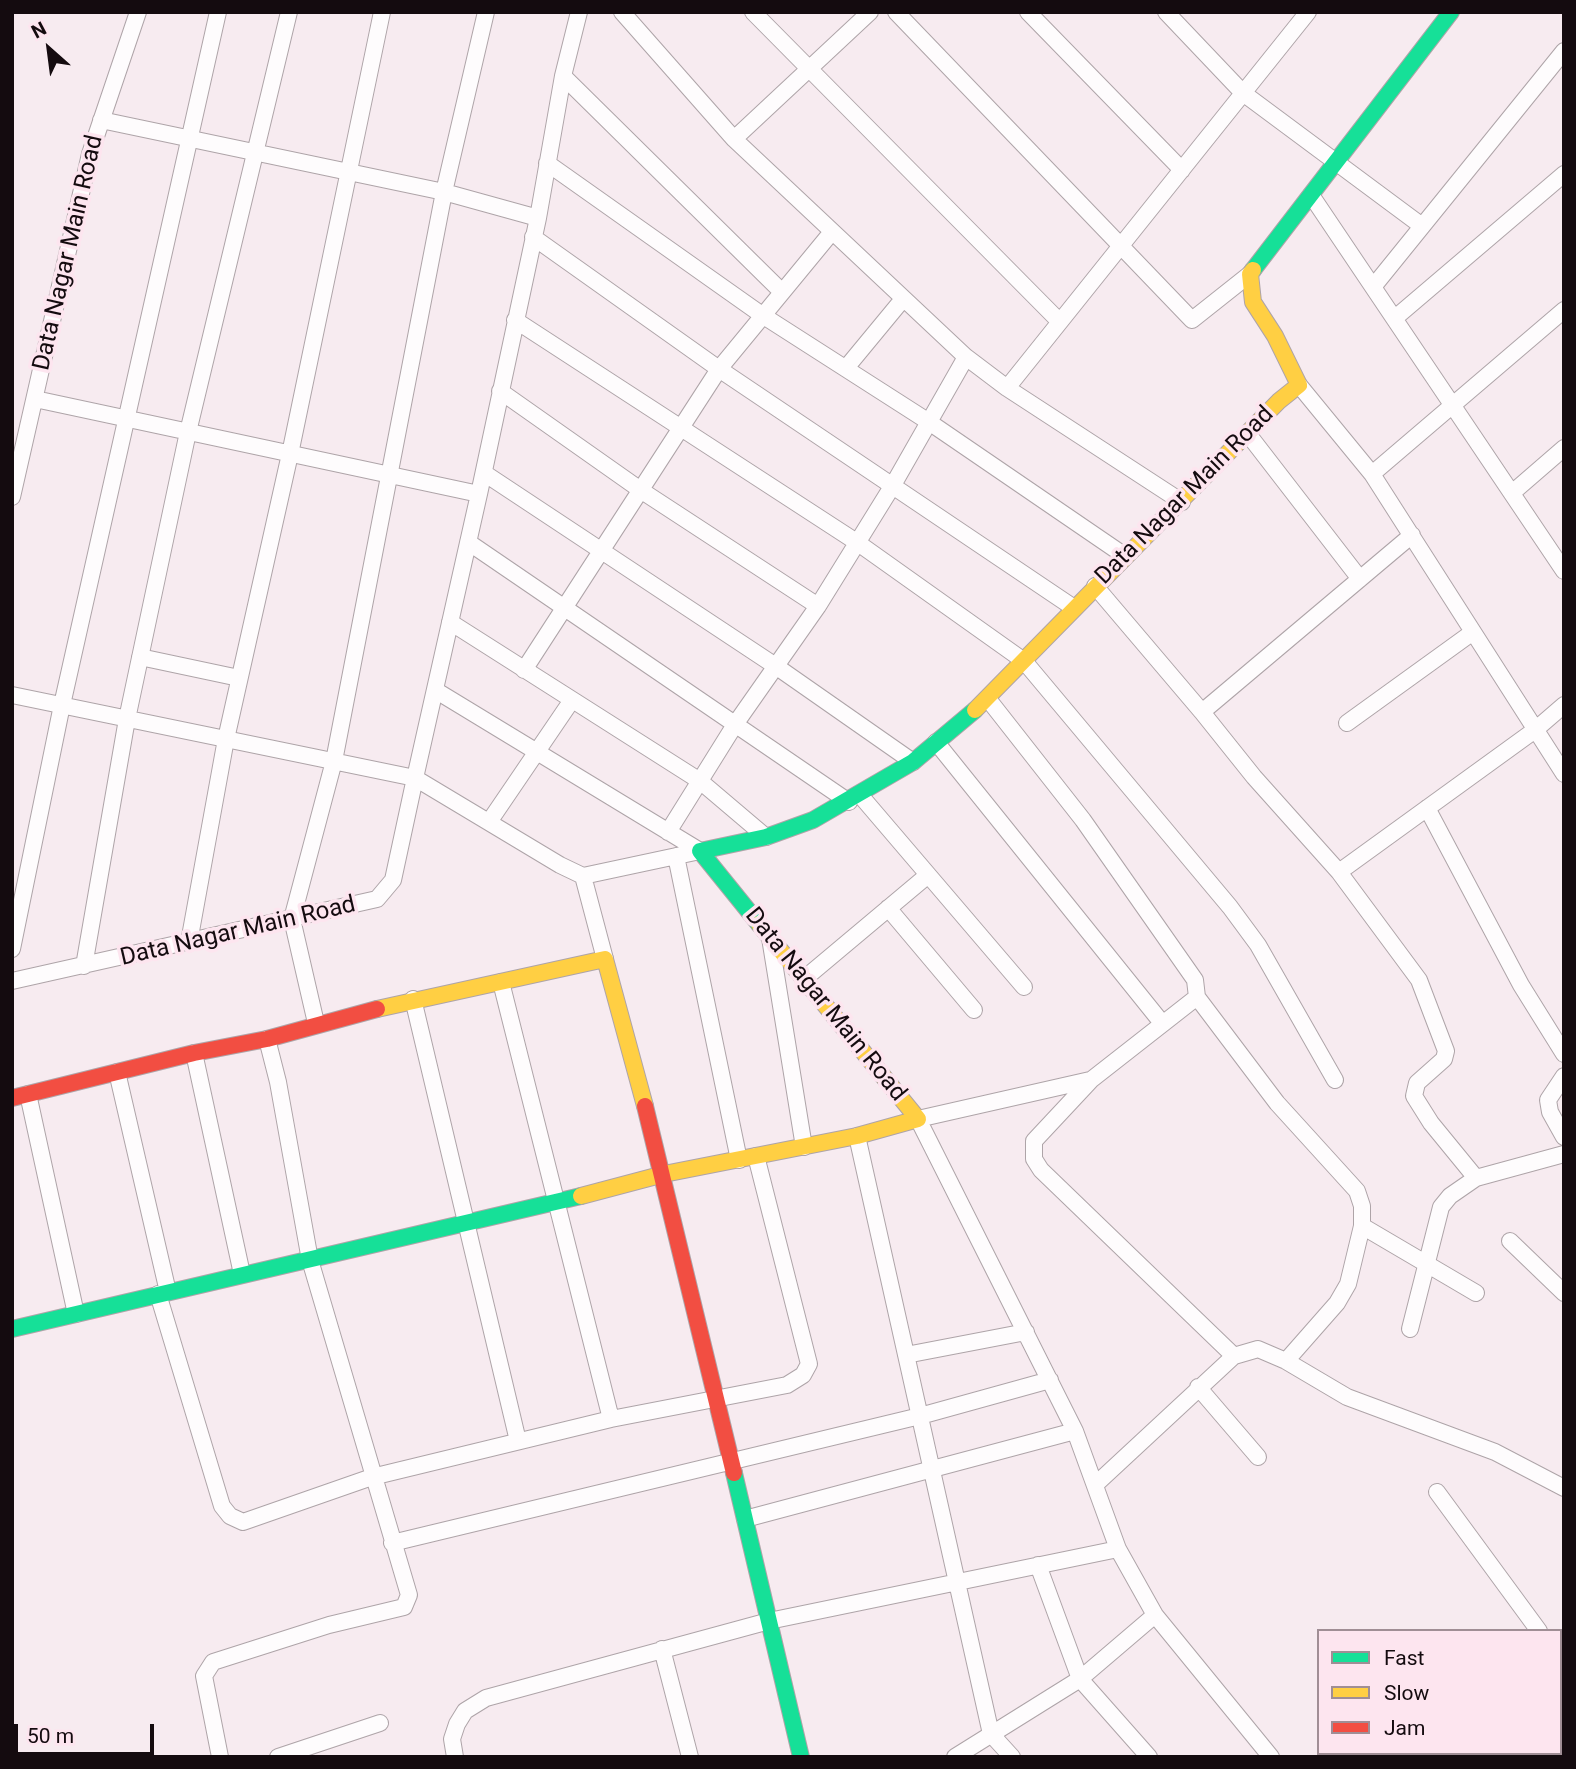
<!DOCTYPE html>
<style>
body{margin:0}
#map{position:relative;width:1576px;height:1769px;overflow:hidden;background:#f7ebf0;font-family:Roboto,sans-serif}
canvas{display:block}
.frame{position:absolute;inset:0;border:14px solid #140b0f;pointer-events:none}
.legend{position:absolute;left:1317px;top:1629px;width:245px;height:126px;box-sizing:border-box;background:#fde5ef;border:2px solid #a08e95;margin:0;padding:9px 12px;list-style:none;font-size:21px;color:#140b0f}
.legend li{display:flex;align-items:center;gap:14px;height:35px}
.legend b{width:35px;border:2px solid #a08e95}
.north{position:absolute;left:14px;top:14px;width:70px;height:70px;-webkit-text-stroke:5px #fde5ef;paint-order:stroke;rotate:332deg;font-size:19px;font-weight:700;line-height:28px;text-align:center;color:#140b0f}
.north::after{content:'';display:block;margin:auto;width:24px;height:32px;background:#140b0f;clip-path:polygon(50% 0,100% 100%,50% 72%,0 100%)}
.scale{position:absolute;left:14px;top:1724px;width:140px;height:32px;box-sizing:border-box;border:4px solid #140b0f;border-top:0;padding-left:9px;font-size:21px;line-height:24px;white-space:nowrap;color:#140b0f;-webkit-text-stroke:5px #fde5ef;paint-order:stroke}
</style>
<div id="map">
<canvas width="1576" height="1769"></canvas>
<div class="frame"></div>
<ul class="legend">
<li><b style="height:9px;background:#16e098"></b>Fast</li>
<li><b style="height:9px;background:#ffcf43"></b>Slow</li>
<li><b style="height:9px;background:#f24e42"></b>Jam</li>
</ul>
<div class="north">N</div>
<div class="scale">50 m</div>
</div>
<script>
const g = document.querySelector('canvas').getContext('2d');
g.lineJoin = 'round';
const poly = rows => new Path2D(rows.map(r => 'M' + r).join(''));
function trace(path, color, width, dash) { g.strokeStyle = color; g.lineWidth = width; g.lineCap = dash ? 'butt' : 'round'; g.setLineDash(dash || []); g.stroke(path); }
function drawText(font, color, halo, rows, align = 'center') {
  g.font = font + ' Roboto,sans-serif'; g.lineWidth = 7; g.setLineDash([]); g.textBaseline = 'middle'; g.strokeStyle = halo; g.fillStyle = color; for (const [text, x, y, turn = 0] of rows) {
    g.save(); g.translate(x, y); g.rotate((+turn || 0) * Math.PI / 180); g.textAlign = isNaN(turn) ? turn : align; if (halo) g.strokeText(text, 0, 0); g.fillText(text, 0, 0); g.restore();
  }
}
const street = poly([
 [622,12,734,139,966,357,1007,388,1182,502],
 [753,12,1059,321],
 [896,12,1192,320,1250,274],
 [1028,12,1182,170],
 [1166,12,1243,93,1422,226],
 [563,76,782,292],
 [101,120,444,192,538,218],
 [734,139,870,12],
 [547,163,762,315,929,422,1125,556],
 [1311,195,1564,571],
 [533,237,719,369,1074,608],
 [1373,287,1564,51],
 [1395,318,1564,174],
 [515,320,858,543,1024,661,1230,907,1258,945,1335,1080],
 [846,368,903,299],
 [1299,385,1372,474,1564,774],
 [1007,388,1308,12],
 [500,391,642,491,818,606],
 [35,399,479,494,538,218,563,76,579,12],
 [1248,434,1360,579],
 [484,473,777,667,913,762],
 [1372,474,1564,310],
 [1512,493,1564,448],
 [12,497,90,154,138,12],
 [468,542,849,802],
 [1095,586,1202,712,1412,535],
 [450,622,700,781,766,837],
 [140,657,239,678],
 [524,670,719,369,831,233],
 [12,695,415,778,479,494],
 [988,699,1083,820,1195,980,1197,997,1091,1080,1034,1141,1034,1159,1041,1170,1234,1356,1258,1349,1286,1361,1347,1397,1495,1452,1564,1488],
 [1202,712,1254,777,1339,872,1419,980,1446,1051,1444,1059,1417,1083,1414,1096,1431,1123,1476,1178],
 [1347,723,1473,632],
 [936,742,1162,1023],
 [860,795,1024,987],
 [1427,808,1521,985,1564,1054],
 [489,822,572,700],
 [668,832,736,723,818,606,893,485,966,357],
 [676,856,739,1160],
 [1339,872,1535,730,1564,705],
 [583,876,605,959],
 [888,908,974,1010],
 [770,938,804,1147],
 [189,942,226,739,290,454,382,12],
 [12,949,62,705,218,12],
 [84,966,127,719,188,432,289,12],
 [804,979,928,875],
 [12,981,377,899,393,880,415,778,560,865,583,876,700,851,435,690],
 [501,982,611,1419],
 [1197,997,1277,1103,1357,1191,1362,1206,1362,1226,1348,1284,1337,1303,1286,1361],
 [413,999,518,1441],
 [316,1023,292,919,334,761,444,192,486,12],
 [194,1053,242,1274],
 [117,1072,168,1292],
 [1564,1076,1548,1100,1550,1112,1564,1137],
 [28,1094,76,1314],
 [857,1136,991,1734,1012,1757],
 [1362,1226,1476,1293],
 [1510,1241,1564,1293],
 [158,1294,222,1506,230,1516,243,1522,372,1477,611,1419,787,1385,803,1375,809,1364,756,1156],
 [1410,1329,1441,1207,1450,1196,1476,1178,1564,1154],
 [906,1355,1026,1332],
 [1198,1387,1258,1457],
 [1075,1431,918,1119,1090,1080],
 [1095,1485,1234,1356],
 [1437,1492,1539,1631],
 [745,1519,1075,1431,1118,1549,1155,1615,1271,1757],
 [392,1543,920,1416,1050,1380],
 [1038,1565,1080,1679,1149,1757],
 [662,1649,690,1757],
 [1560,1660,1564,1665],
 [220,1757,204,1676,213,1662,329,1625,404,1607,409,1595,310,1260,278,1082,267,1039],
 [278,1757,380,1723],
 [455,1757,452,1739,457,1724,465,1711,486,1698,769,1621,1118,1549],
 [955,1757,1080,1679,1155,1615]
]);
const fast = poly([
 [1253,270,1451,12],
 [759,924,700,851,766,837,813,820,913,762,975,710],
 [12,1329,581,1196],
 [734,1473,801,1757]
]);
const slow = poly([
 [975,710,1279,401,1299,385,1275,336,1253,302,1250,274,1253,270],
 [377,1009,605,959,645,1106],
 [581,1196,664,1174,857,1136,918,1119,759,924],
 [1472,1757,1478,1753]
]);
const jam = poly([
 [12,1098,194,1053,267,1039,377,1009],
 [645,1106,734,1473],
 [1560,1709,1564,1707]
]);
const streetNames = [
 ["Data Nagar Main Road",69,253,-77],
 ["Data Nagar Main Road",1185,496,-45],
 ["Data Nagar Main Road",238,932,-13],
 ["Data Nagar Main Road",825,1005,51]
];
trace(street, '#aea4a8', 18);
trace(fast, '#aea4a8', 18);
trace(slow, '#aea4a8', 18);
trace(jam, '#aea4a8', 18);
trace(street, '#fefcfd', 16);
trace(fast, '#16e098', 16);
trace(slow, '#ffcf43', 16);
trace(jam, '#f24e42', 16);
drawText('24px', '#140b0f', '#fde5ef', streetNames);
</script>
